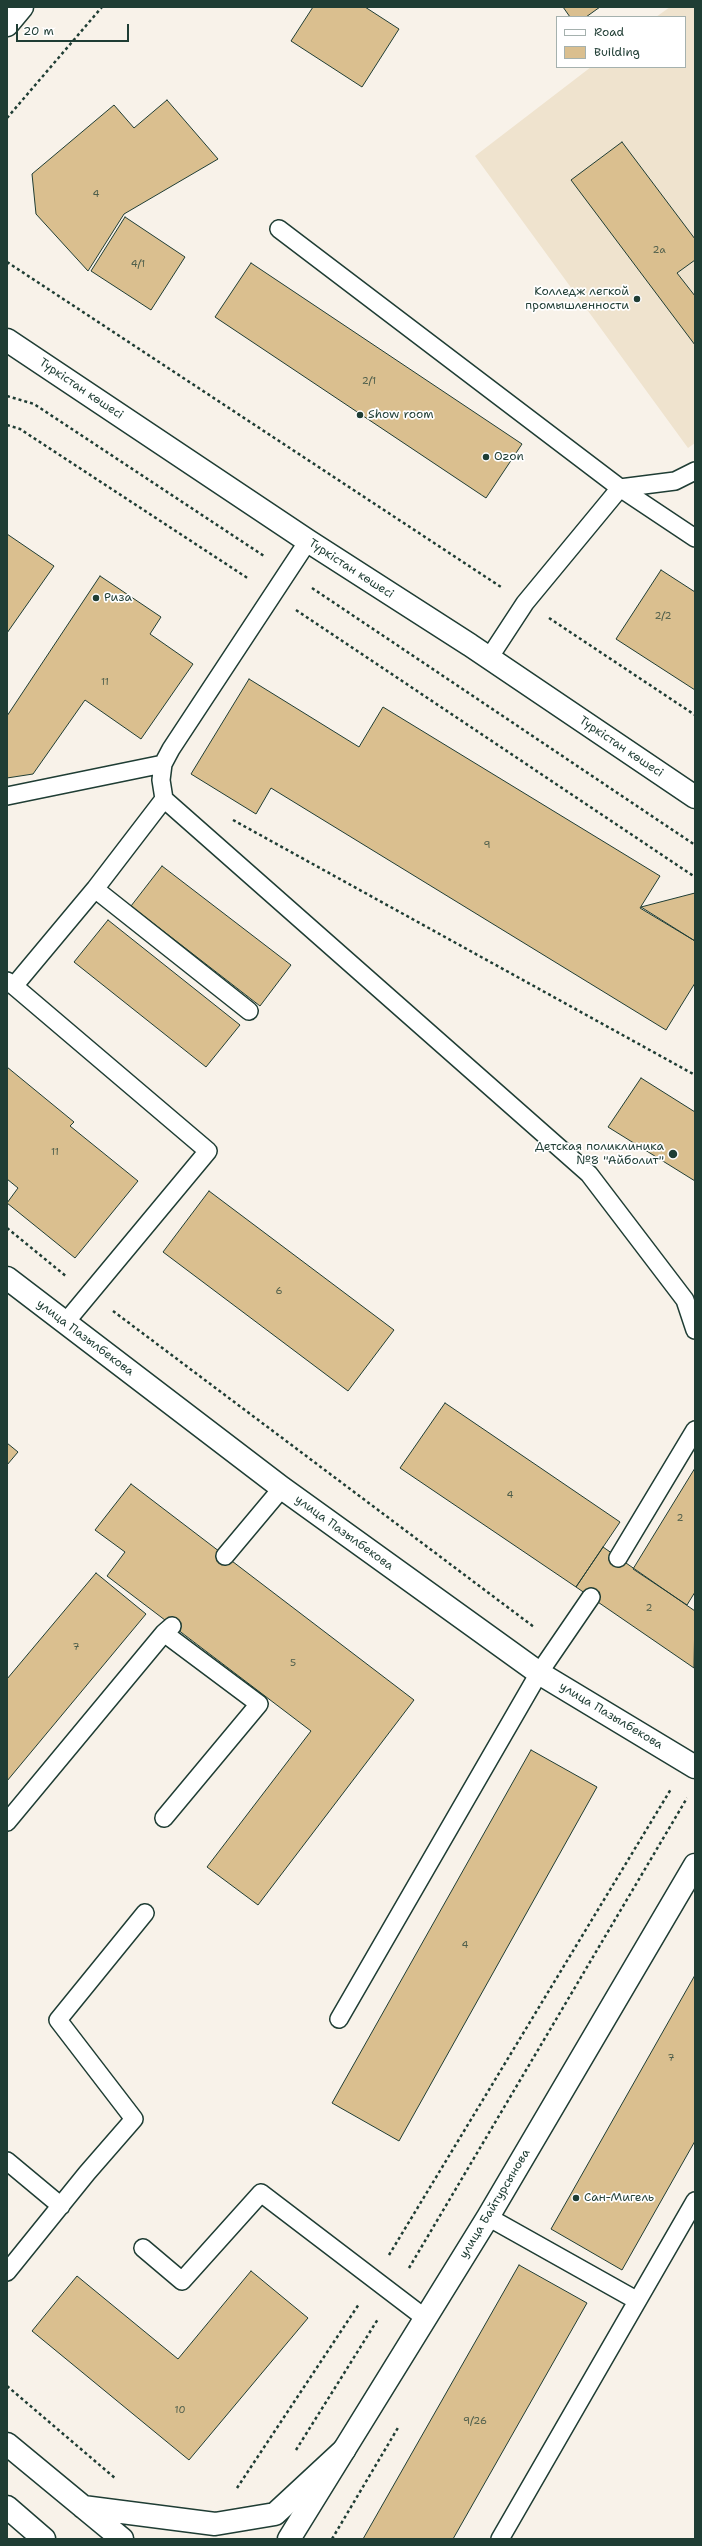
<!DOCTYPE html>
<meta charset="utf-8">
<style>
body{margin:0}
#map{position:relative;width:702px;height:2546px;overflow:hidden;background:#f8f2e9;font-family:"Shantell Sans",sans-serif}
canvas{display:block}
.frame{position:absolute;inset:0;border:8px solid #1f3d34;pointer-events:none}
.legend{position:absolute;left:556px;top:16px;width:130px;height:52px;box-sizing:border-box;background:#fff;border:1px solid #a5b1ae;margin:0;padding:5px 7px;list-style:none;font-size:12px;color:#1f3d34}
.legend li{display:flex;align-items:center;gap:8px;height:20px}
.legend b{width:20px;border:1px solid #a5b1ae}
.scale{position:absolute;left:16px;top:24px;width:113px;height:18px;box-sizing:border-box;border:2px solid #1f3d34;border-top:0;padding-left:5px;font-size:12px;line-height:14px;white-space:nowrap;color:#1f3d34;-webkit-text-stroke:3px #fff;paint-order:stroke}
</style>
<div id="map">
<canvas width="702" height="2546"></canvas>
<div class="frame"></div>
<ul class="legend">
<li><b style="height:5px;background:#fff"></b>Road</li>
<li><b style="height:11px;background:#dabf8f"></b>Building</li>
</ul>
<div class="scale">20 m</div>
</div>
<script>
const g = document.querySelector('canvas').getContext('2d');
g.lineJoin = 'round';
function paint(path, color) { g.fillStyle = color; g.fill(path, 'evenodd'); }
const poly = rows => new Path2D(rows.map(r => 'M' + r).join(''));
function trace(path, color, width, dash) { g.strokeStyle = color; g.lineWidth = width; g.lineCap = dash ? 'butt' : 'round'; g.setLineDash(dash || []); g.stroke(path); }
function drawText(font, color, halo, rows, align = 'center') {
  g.font = font + ' "Shantell Sans",sans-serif'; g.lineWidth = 3.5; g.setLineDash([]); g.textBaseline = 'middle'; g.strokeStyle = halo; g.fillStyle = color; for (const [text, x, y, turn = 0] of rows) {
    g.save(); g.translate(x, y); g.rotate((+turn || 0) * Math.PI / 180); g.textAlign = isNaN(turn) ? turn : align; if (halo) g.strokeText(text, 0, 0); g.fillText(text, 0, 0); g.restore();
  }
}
const built = poly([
 [670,7,695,7,695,443,688,448,475,156,591,67,685,67,685,17,656,17]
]);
const building = poly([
 [313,7,365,7,399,29,362,87,291,41,313,7],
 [563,7,600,7,586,17,570,17,563,7],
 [167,100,218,159,124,214,88,271,36,214,32,174,114,105,134,128,167,100],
 [622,142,695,239,695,260,677,273,695,296,695,345,571,180,622,142],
 [125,217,185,257,151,310,91,271,125,217],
 [251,263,522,444,486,498,215,317,251,263],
 [7,534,54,566,7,633,7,534],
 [661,570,695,592,695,690,616,639,661,570],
 [100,576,161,617,150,634,193,664,141,739,85,700,33,774,7,778,7,716,100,576],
 [249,679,359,747,383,707,660,876,640,908,695,941,695,983,666,1030,271,788,256,814,191,774,249,679],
 [162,866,291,965,260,1006,131,906,162,866],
 [695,893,695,941,641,907,695,893],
 [108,920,240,1025,206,1067,74,962,108,920],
 [7,1067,74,1122,70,1126,138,1181,75,1258,7,1203,18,1188,7,1179,7,1067],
 [641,1078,695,1112,695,1181,608,1127,641,1078],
 [209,1191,394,1330,348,1391,163,1252,209,1191],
 [445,1403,620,1522,576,1587,400,1468,445,1403],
 [7,1443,18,1452,7,1465,7,1443],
 [695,1468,695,1592,687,1605,633,1569,695,1468],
 [131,1484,414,1700,258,1905,207,1867,311,1731,107,1576,125,1552,95,1530,131,1484],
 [603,1547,695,1611,694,1668,576,1587,603,1547],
 [96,1573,146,1614,7,1781,7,1679,96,1573],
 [531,1750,597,1787,399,2141,332,2103,531,1750],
 [695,1975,695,2141,622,2270,551,2229,695,1975],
 [519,2265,587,2303,453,2539,363,2539,519,2265],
 [251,2271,308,2318,189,2460,32,2331,77,2276,178,2359,251,2271]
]);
const path = poly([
 [7,118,102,7],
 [7,262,501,587],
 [7,396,34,404,264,556],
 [7,425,20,429,249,579],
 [312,588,695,845],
 [296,610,695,877],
 [549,618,695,715],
 [233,820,695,1075],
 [7,1228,67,1277],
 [113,1311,534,1627],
 [389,2255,671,1789],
 [409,2268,687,1798],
 [7,2386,116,2479],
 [296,2450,378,2319],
 [237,2488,359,2304],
 [332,2539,399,2426]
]);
const lane = poly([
 [279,229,620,488,525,603,489,658],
 [695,471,675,481,620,488,695,538],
 [308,541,171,749,163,764,161,780,164,799,589,1174,685,1300,695,1330],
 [7,796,163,764],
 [95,889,249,1011],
 [7,981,14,986,95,889,164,799],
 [14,986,208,1151,65,1323],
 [225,1556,282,1488],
 [618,1558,695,1430],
 [164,1818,259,1704,164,1633,172,1626],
 [7,1822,164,1633],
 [339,2019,539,1673,591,1597],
 [7,2161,61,2206],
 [488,2217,636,2300],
 [143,2248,182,2281,261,2193,425,2318],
 [7,2272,87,2173,134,2119,58,2020,145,1913],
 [500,2539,695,2201]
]);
const street = poly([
 [7,1278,282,1488,539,1673,695,1767]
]);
const secondary = poly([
 [7,25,22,7],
 [7,340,308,541,470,645,695,797],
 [289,2539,488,2217,695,1865]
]);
const primary = poly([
 [7,2444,122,2539],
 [7,2507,44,2539],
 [83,2507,215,2524,275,2514,344,2450]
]);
const markers = [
 [637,299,4,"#1f3d34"],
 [360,415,4,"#1f3d34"],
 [486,457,4,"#1f3d34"],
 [96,598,4,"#1f3d34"],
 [673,1154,5,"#1f3d34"],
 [576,2198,4,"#1f3d34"]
];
const numberNames = [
 ["4",96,194],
 ["2а",659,250],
 ["4/1",138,264],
 ["2/1",369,381],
 ["2/2",663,616],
 ["11",105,682],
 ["9",487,845],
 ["11",55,1152],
 ["6",279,1291],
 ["4",510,1495],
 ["2",680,1518],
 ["2",649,1608],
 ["7",76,1647],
 ["5",293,1663],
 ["4",465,1945],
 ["7",671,2058],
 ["10",180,2410],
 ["9/26",475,2421]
];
const poiNames = [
 ["Колледж легкой",629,292,"right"],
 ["промышленности",629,306,"right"],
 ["Show room",368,415],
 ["Ozon",494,457],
 ["Риза",104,598],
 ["Детская поликлиника",664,1147,"right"],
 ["№8 \"Айболит\"",664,1161,"right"],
 ["Сан-Мигель",584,2198]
];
const streetNames = [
 ["Түркістан көшесі",81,389,34],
 ["Түркістан көшесі",351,569,33],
 ["Түркістан көшесі",621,747,34],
 ["улица Пазылбекова",85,1338,37],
 ["улица Пазылбекова",344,1533,36],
 ["улица Пазылбекова",611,1716,31],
 ["улица Байтурсынова",495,2204,-59]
];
paint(built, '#efe3ce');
paint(building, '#dabf8f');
trace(building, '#1f3d34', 1);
trace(lane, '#1f3d34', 20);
trace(street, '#1f3d34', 25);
trace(secondary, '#1f3d34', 25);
trace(primary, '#1f3d34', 25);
trace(path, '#1f3d34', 2.5, [3, 3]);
trace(lane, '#fff', 17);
trace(street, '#fff', 22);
trace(secondary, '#fff', 22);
trace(primary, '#fff', 22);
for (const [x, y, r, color] of markers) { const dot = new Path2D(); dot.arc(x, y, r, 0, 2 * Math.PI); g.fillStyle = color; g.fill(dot); trace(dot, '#fff', 1.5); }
drawText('10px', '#4e5e4b', null, numberNames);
drawText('12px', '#1f3d34', '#fff', poiNames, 'left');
drawText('12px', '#1f3d34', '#fff', streetNames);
</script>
